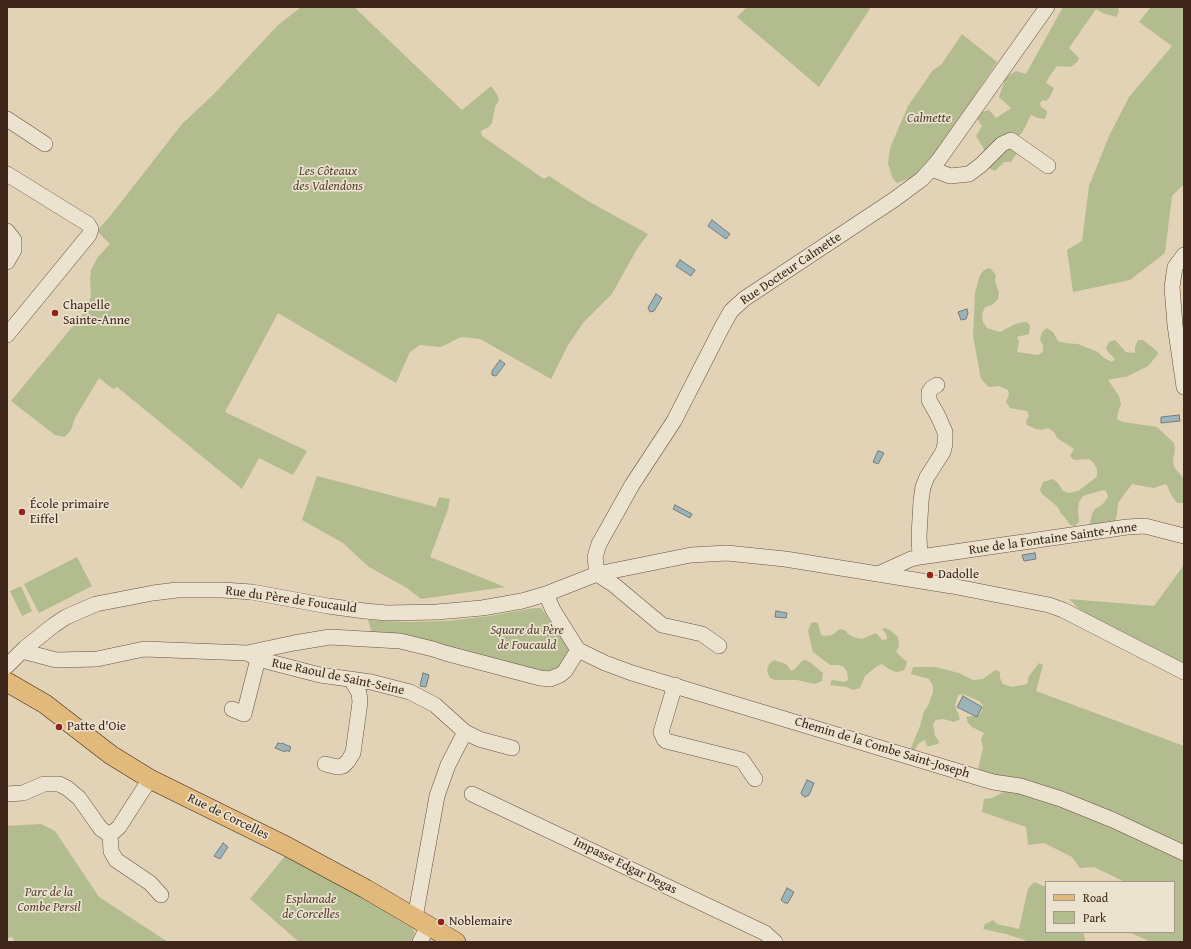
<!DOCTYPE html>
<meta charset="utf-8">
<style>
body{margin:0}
#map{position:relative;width:1191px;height:949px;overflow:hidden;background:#e2d2b6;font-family:"Gentium Book Plus",serif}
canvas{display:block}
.frame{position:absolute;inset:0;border:8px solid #3f261a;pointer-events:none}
.legend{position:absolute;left:1045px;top:881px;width:130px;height:52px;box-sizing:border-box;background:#ece2d0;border:1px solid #a79787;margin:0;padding:5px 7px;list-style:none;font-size:12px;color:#3f261a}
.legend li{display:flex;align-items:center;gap:8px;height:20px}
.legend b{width:20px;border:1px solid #a79787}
</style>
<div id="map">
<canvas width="1191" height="949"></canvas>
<div class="frame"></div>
<ul class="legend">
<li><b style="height:5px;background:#e1b97b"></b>Road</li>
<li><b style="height:11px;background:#b2bc8e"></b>Park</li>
</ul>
</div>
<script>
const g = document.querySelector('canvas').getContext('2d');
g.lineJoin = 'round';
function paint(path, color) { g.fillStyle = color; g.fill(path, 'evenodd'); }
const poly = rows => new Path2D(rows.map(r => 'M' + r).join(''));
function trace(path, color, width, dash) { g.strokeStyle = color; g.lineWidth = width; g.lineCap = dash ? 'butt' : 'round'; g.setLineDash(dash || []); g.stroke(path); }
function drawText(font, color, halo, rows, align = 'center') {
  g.font = font + ' "Gentium Book Plus",serif'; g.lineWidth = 3.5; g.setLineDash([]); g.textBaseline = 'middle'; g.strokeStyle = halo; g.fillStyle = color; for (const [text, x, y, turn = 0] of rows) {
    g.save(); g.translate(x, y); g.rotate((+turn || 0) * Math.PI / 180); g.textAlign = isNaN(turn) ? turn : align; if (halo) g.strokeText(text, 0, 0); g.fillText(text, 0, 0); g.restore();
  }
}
const green = poly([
 [301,7,354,7,462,110,491,86,498,96,499,100,495,107,492,123,489,127,481,131,482,136,544,179,549,176,586,200,648,234,637,249,612,294,583,323,568,345,551,379,480,339,461,337,441,347,420,345,410,352,396,383,278,313,225,412,307,451,293,475,259,458,242,489,117,387,113,389,99,378,75,418,71,430,65,437,55,435,11,401,83,314,88,305,91,296,90,279,91,270,98,257,110,244,97,231,111,215,182,124,214,94,277,26],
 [747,7,871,7,819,87,737,17],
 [1063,7,1118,7,1119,12,1116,17,1103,13,1096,9,1069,48,1079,58,1077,62,1071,67,1057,66,1049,77,1046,83,1054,88,1050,97,1046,101,1043,100,1040,103,1041,107,1046,110,1047,113,1046,117,1044,119,1038,118,1031,115,1022,133,1015,139,1017,153,1011,162,1004,162,995,171,980,164,985,151,976,136,982,126,977,118,982,112,989,110,996,118,1011,108,999,97,1006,77,1016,71,1026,74],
 [1151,7,1184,7,1184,184,1172,196,1165,253,1130,280,1073,292,1067,250,1082,241,1089,186,1109,136,1129,97,1172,46,1139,22],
 [962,34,997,62,940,147,913,177,897,183,893,179,888,164,890,148,908,106,933,70,941,65],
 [990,268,996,275,995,281,999,293,998,299,992,305,985,307,982,314,983,322,987,328,1000,332,1015,324,1023,322,1027,322,1030,326,1029,334,1017,337,1019,342,1017,352,1038,355,1043,352,1043,346,1040,339,1042,332,1047,328,1053,332,1058,341,1064,343,1078,344,1098,352,1104,358,1112,362,1115,359,1109,353,1106,348,1109,342,1115,340,1126,352,1135,353,1135,347,1138,340,1143,340,1157,351,1158,354,1148,366,1126,377,1117,378,1108,380,1119,396,1121,404,1118,412,1117,419,1123,422,1157,427,1174,443,1175,450,1173,459,1174,467,1184,479,1184,503,1177,503,1170,493,1168,487,1166,484,1162,485,1154,488,1132,484,1118,503,1117,514,1115,521,1111,526,1094,528,1090,523,1092,514,1095,509,1102,505,1108,497,1106,491,1103,490,1083,496,1079,502,1078,509,1079,522,1075,526,1070,525,1066,519,1060,512,1058,507,1042,494,1040,490,1043,482,1053,479,1058,483,1063,491,1069,493,1078,491,1094,479,1097,476,1097,469,1093,462,1089,459,1074,460,1070,456,1074,449,1057,438,1054,432,1048,428,1042,430,1036,429,1027,425,1026,421,1029,416,1027,411,1010,408,1006,402,1009,394,1008,390,999,386,989,387,981,379,973,336,975,293,980,275,984,270],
 [317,476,436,507,439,497,450,499,448,509,430,557,505,587,421,599,407,588,369,567,343,543,302,520],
 [77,557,92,586,39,613,24,584],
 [1184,565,1184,665,1085,615,1069,599,1154,606],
 [21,586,32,611,22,616,10,591],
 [534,608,541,608,543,611,569,647,569,651,559,667,551,670,543,671,372,633,368,620,407,622,447,621,490,616],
 [815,622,818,623,821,635,825,636,832,635,840,629,845,630,848,634,853,637,862,639,876,633,882,640,887,639,886,634,882,629,885,628,890,630,898,637,899,646,896,652,907,662,905,669,902,671,896,672,889,669,882,664,877,666,865,676,860,688,853,690,847,687,830,685,832,680,845,682,848,680,847,672,844,667,839,665,830,665,813,652,808,631,811,623],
 [774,660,786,664,791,671,795,669,802,661,806,660,811,663,823,673,822,681,815,684,797,680,775,680,770,678,767,671,769,664],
 [1039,663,1043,665,1036,691,1184,746,1184,942,1151,942,1131,933,1174,932,1174,882,1125,882,1094,867,1080,868,1072,857,1044,843,1028,845,1026,827,982,812,984,799,992,798,1007,790,1016,793,1017,778,993,778,978,769,983,748,981,739,984,733,972,727,968,723,966,717,979,715,982,711,983,705,979,701,963,694,958,695,955,706,960,719,954,722,943,719,936,720,933,724,935,736,939,741,938,744,930,746,927,746,925,740,919,743,914,751,911,748,920,726,924,711,928,706,933,692,933,686,929,679,911,674,913,667,935,667,959,673,973,680,983,679,995,670,1000,672,1000,678,1003,684,1012,687,1027,684,1029,676],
 [41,824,55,831,99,897,168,942,15,942,12,937,7,938,7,826],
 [285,856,334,881,413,929,415,933,411,942,299,942,250,899],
 [1034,882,1046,887,1046,932,1083,932,1086,942,1030,942,1006,934,983,929,985,924,993,920,997,924,1019,929,1028,889]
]);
const water = poly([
 [712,220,730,234,726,239,708,226,712,220],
 [680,260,695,270,691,276,676,266,680,260],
 [656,294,662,298,654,311,650,312,648,308,656,294],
 [967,309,968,313,966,319,961,320,958,312,967,309],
 [500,360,505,364,496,376,492,375,492,371,500,360],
 [1179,415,1180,421,1161,423,1161,417,1179,415],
 [878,451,879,451,884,453,878,464,873,462,878,451],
 [675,505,692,514,690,518,673,509,675,505],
 [1035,553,1036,559,1024,561,1022,555,1035,553],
 [776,611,787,613,786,618,775,617,776,611],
 [423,673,429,675,426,687,420,686,423,673],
 [963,696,982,707,977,717,957,707,963,696],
 [278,743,281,744,282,743,291,747,289,752,286,750,285,752,275,748,278,743],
 [807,780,814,783,809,795,805,797,802,795,801,793,807,780],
 [223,843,228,847,220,859,214,856,223,843],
 [787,888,794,892,788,903,785,903,781,900,787,888]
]);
const minor = poly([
 [7,119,45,144],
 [932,169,950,176,969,174,981,165,1002,144,1011,140,1048,166],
 [7,174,88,224,91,229,89,235,7,335],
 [7,231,14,240,14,250,7,262],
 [1184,255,1175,267,1172,287,1175,325,1184,387],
 [920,557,919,536,921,501,923,487,927,477,943,452,945,444,945,432,938,416,929,400,929,392,932,388,937,385],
 [597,574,595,557,599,544,632,485,674,421,722,327,731,311,744,299,895,199,922,179,938,161,1047,7],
 [597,574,614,585,662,625,702,634,719,646],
 [878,574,911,559,920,557,1127,527,1145,526,1184,536],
 [578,650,605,663,632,673,993,782,1020,786,1061,799,1113,820,1184,853],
 [22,651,56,660,97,659,144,649,247,653,294,643,330,637,400,641,433,649,445,653,540,678,550,679,560,675,565,671,578,650,553,610,546,594],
 [247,653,258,659,320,675,371,682,410,692,435,705,465,732,448,765,437,796,415,918],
 [7,666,25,648,54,625,66,617,96,604,153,593,177,590,222,590,252,592,328,606,365,611,387,613,437,612,482,608,522,601,546,594,597,574,691,555,727,553,785,559,878,574,952,586,1049,605,1063,610,1184,672],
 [675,685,661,732,664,739,666,741,742,760,755,779],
 [232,709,244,714,258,659],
 [465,732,479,739,512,748],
 [325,764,337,767,343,766,348,761,353,753,360,702,359,693,352,681],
 [7,794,23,793,44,784,59,784,67,788,79,798,96,822,101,829,110,835,119,827,150,779],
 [472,794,765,933,775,942],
 [110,835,111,851,116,860,150,883,161,895],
 [420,942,428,926]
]);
const major = poly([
 [7,682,45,704,111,755,150,779,286,846,366,889,456,942]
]);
const markers = [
 [55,313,4,"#8f2418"],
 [22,512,4,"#8f2418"],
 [930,575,4,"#8f2418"],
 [59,727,4,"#8f2418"],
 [441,922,4,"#8f2418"]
];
const parkNames = [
 ["Calmette",929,119],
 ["Les Côteaux",328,172],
 ["des Valendons",328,187],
 ["Square du Père",527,631],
 ["de Foucauld",527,646],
 ["Parc de la",49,893],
 ["Combe Persil",49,908],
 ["Esplanade",311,900],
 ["de Corcelles",311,915]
];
const streetNames = [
 ["Rue Docteur Calmette",791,269,-34],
 ["Rue de la Fontaine Sainte-Anne",1053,539,-8],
 ["Rue du Père de Foucauld",291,600,8],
 ["Rue Raoul de Saint-Seine",338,677,12],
 ["Chemin de la Combe Saint-Joseph",882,748,17],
 ["Rue de Corcelles",228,817,26],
 ["Impasse Edgar Degas",625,866,26]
];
const poiNames = [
 ["Chapelle",63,306],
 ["Sainte-Anne",63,321],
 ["École primaire",30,505],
 ["Eiffel",30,520],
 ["Dadolle",938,575],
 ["Patte d'Oie",67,727],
 ["Noblemaire",449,922]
];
paint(green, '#b2bc8e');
paint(water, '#9bb4ba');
trace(water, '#767b7a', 1);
trace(minor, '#685141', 16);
trace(major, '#3f261a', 20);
trace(minor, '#ece2d0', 15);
trace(major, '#e1b97b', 19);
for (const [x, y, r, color] of markers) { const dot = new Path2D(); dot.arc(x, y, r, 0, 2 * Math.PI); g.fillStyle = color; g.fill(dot); trace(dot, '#ece2d0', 1.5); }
drawText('italic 13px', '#564431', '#ece2d0', parkNames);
drawText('13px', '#3f261a', '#ece2d0', streetNames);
drawText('13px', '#3f261a', '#ece2d0', poiNames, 'left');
</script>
